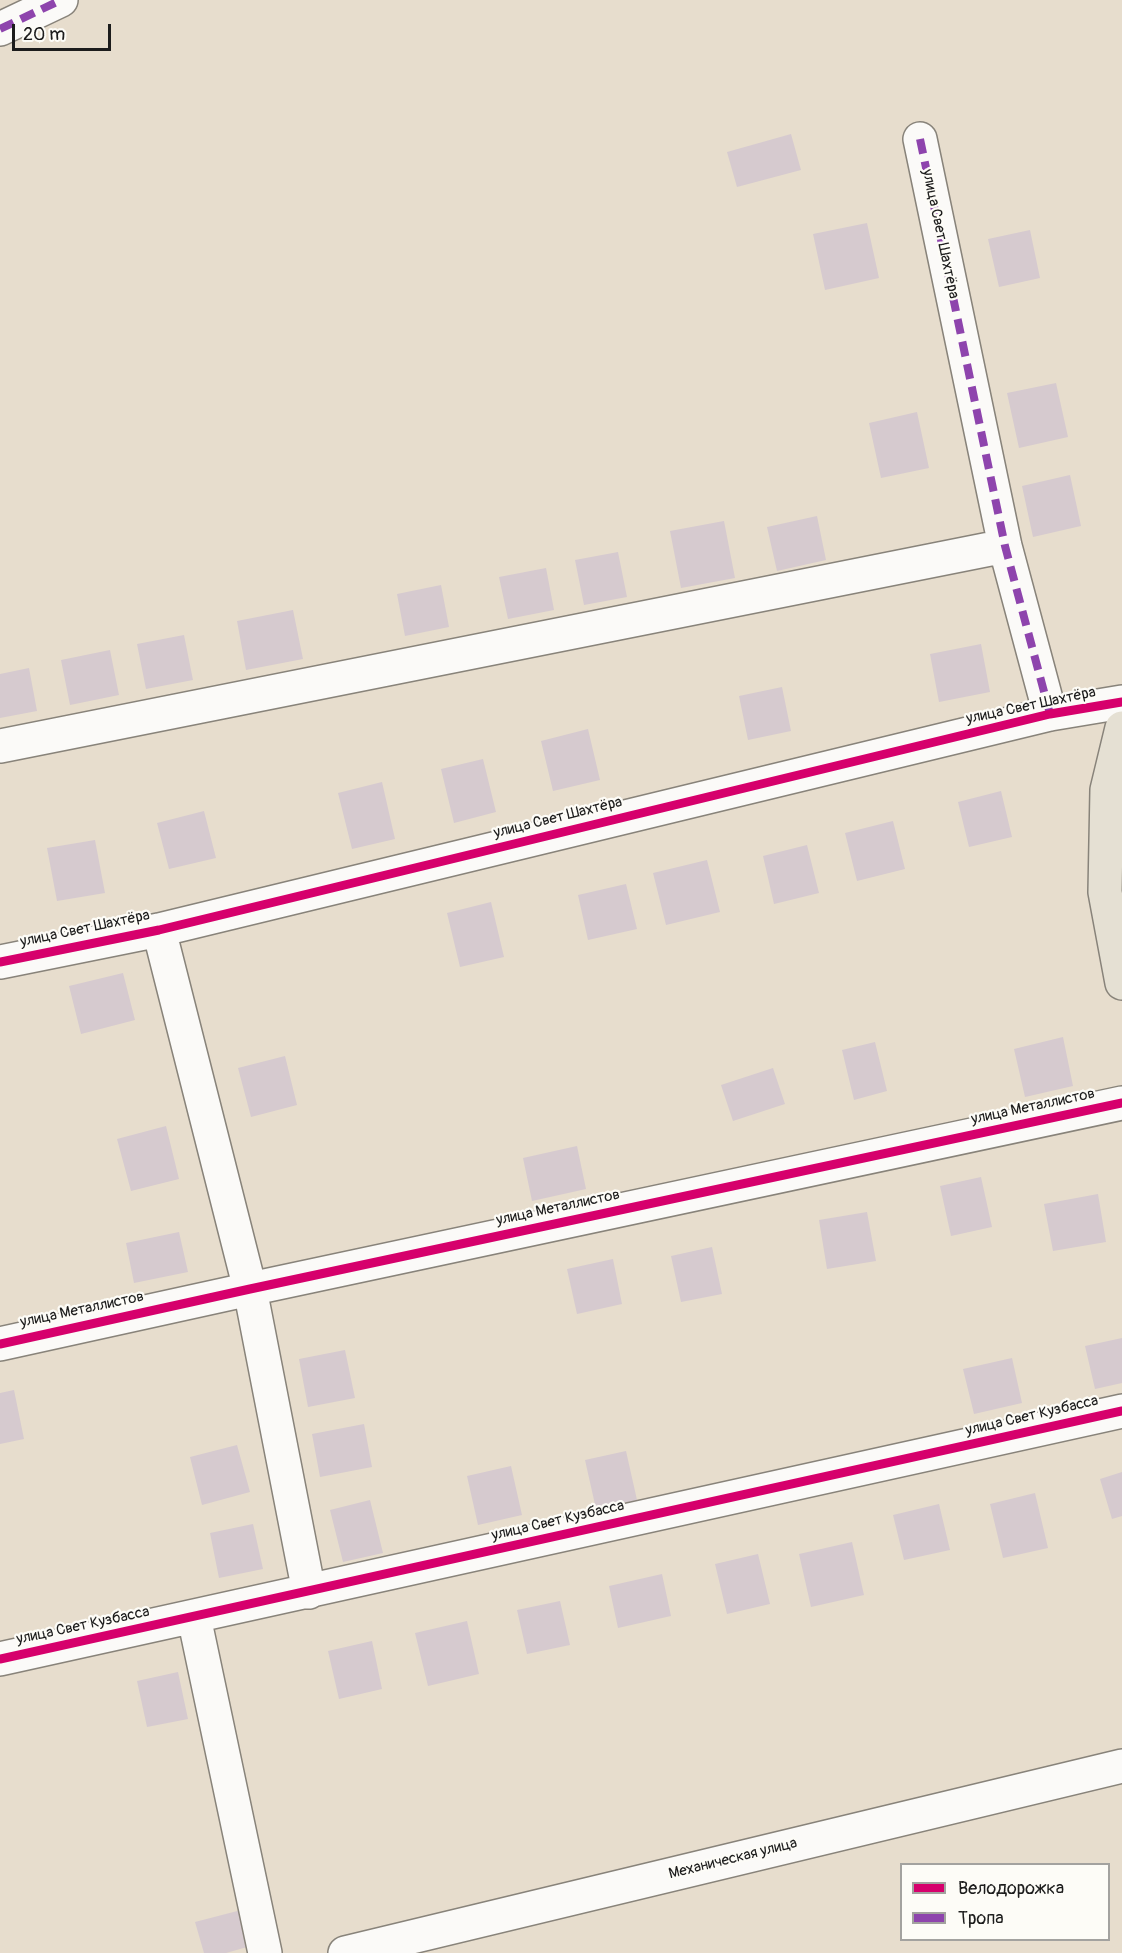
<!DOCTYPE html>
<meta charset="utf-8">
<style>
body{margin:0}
#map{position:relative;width:1122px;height:1953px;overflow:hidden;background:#e7ddcd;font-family:Pangolin,sans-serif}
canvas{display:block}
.legend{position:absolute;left:900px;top:1863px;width:210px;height:78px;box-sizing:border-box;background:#fdfcf7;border:2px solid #a3a29f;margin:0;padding:8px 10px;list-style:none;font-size:18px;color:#1c1c1c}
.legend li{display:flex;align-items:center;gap:12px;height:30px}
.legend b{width:30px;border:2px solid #a3a29f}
.scale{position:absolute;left:12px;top:24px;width:99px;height:27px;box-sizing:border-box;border:3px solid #1c1c1c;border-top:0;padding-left:8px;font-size:18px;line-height:21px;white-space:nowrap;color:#1c1c1c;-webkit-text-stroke:4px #fdfcf7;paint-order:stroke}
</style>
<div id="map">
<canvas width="1122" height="1953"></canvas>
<ul class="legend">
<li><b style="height:8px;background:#d6006c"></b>Велодорожка</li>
<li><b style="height:8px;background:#8e44ad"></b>Тропа</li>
</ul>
<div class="scale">20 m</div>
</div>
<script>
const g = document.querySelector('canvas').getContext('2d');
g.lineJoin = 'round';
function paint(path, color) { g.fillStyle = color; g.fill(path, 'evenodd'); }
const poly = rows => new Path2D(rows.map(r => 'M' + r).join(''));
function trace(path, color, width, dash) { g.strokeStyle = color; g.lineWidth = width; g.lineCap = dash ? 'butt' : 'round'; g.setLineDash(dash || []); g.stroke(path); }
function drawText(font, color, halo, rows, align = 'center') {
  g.font = font + ' Pangolin,sans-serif'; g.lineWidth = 4.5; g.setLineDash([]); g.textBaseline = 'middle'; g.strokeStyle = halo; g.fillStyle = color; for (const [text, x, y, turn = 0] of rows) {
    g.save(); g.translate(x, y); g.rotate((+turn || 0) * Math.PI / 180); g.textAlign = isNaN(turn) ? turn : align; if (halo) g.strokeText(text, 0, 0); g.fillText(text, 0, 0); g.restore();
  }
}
const building = poly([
 [791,134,801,170,737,187,727,152],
 [867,223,879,278,825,290,813,234],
 [1030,230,1040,278,999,287,988,239],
 [1056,383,1068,437,1019,448,1007,393],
 [917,412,929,468,881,478,869,423],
 [1070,475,1081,526,1033,537,1022,486],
 [817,516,826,560,777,571,767,527],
 [724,521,735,578,681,588,670,531],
 [618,552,627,597,584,605,575,560],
 [546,568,554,610,508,619,499,577],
 [441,585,449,627,405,636,397,594],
 [293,610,303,659,246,670,237,621],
 [184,635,193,680,146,689,137,644],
 [981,644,990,692,939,702,930,654],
 [110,650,119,695,70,705,61,660],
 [29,668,37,711,0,718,0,674],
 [782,687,791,731,748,740,739,696],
 [588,729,600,780,553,791,541,741],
 [483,759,496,812,454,823,441,769],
 [382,782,395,839,352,849,338,793],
 [1001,791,1012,837,969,847,958,802],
 [204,811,216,858,169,869,157,823],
 [893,821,905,869,857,881,845,833],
 [95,840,105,893,57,901,47,848],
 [807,845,819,893,774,904,763,856],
 [707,860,720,912,666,925,653,873],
 [626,884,637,929,588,940,578,895],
 [491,902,504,957,460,967,447,913],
 [123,973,135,1020,81,1034,69,986],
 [1063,1037,1073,1086,1025,1097,1014,1049],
 [875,1042,887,1091,854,1100,842,1050],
 [285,1056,297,1105,251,1117,238,1068],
 [773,1068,785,1104,733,1121,721,1085],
 [166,1126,179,1179,131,1191,117,1139],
 [577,1146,586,1189,532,1201,523,1158],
 [981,1177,992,1227,951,1236,940,1186],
 [1098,1194,1106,1242,1053,1251,1044,1204],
 [867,1212,876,1261,827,1269,819,1220],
 [179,1232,188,1272,134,1283,126,1243],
 [712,1247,722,1294,681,1302,671,1256],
 [613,1259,622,1304,577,1314,567,1269],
 [1122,1338,1122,1383,1095,1389,1085,1346],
 [345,1350,355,1398,308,1407,299,1359],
 [1012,1358,1022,1403,974,1414,963,1369],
 [14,1390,24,1439,0,1444,0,1393],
 [364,1424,372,1467,320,1477,312,1434],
 [237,1445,250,1492,202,1505,190,1457],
 [626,1451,637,1500,596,1509,585,1460],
 [511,1466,522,1515,478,1525,467,1476],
 [1122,1472,1122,1516,1112,1519,1100,1479],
 [1035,1493,1048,1548,1003,1558,990,1504],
 [370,1500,383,1553,343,1562,330,1510],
 [939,1504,950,1550,904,1560,893,1515],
 [253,1524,263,1569,219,1578,210,1533],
 [852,1542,864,1595,811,1607,799,1554],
 [758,1554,770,1604,727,1614,715,1564],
 [662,1574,671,1616,618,1628,609,1586],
 [560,1601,570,1645,527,1654,517,1610],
 [467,1621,479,1674,428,1686,415,1633],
 [372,1641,382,1689,339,1699,328,1651],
 [178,1672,188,1719,147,1727,137,1681],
 [245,1909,254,1945,226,1953,204,1953,195,1922]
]);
const minor = poly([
 [0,29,61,0],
 [920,139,1005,546,1050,714],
 [0,746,1005,546],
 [159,930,250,1289,309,1592],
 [0,962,159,930,1050,714,1122,702],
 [0,1344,250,1289,1122,1103],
 [194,1617,265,1953],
 [0,1659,1122,1411],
 [345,1953,1122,1766]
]);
const major = poly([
 [1122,728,1107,790,1105,892,1122,983]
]);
const quiet = poly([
 [0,29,61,0],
 [920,139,1005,546,1050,714]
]);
const cycleway = poly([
 [0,962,159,930,1050,714,1122,702],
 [0,1344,250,1289,1122,1103],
 [0,1659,1122,1411]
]);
const streetNames = [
 ["улица Свет Шахтёра",940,234,78],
 ["улица Свет Шахтёра",1031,706,-12],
 ["улица Свет Шахтёра",558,818,-14],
 ["улица Свет Шахтёра",85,929,-12],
 ["улица Металлистов",1033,1107,-12],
 ["улица Металлистов",558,1208,-12],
 ["улица Металлистов",82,1310,-12],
 ["улица Свет Кузбасса",1032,1416,-13],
 ["улица Свет Кузбасса",558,1521,-13],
 ["улица Свет Кузбасса",83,1626,-12],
 ["Механическая улица",733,1859,-14]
];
paint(building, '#d6cacf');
trace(minor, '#88837a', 36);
trace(major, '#88837a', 36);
trace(minor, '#fbfaf8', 33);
trace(major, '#e5e0d3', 33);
trace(quiet, '#8e44ad', 8, [15, 8]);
trace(cycleway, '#d6006c', 9);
drawText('15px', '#1c1c1c', '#fdfcf7', streetNames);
</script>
